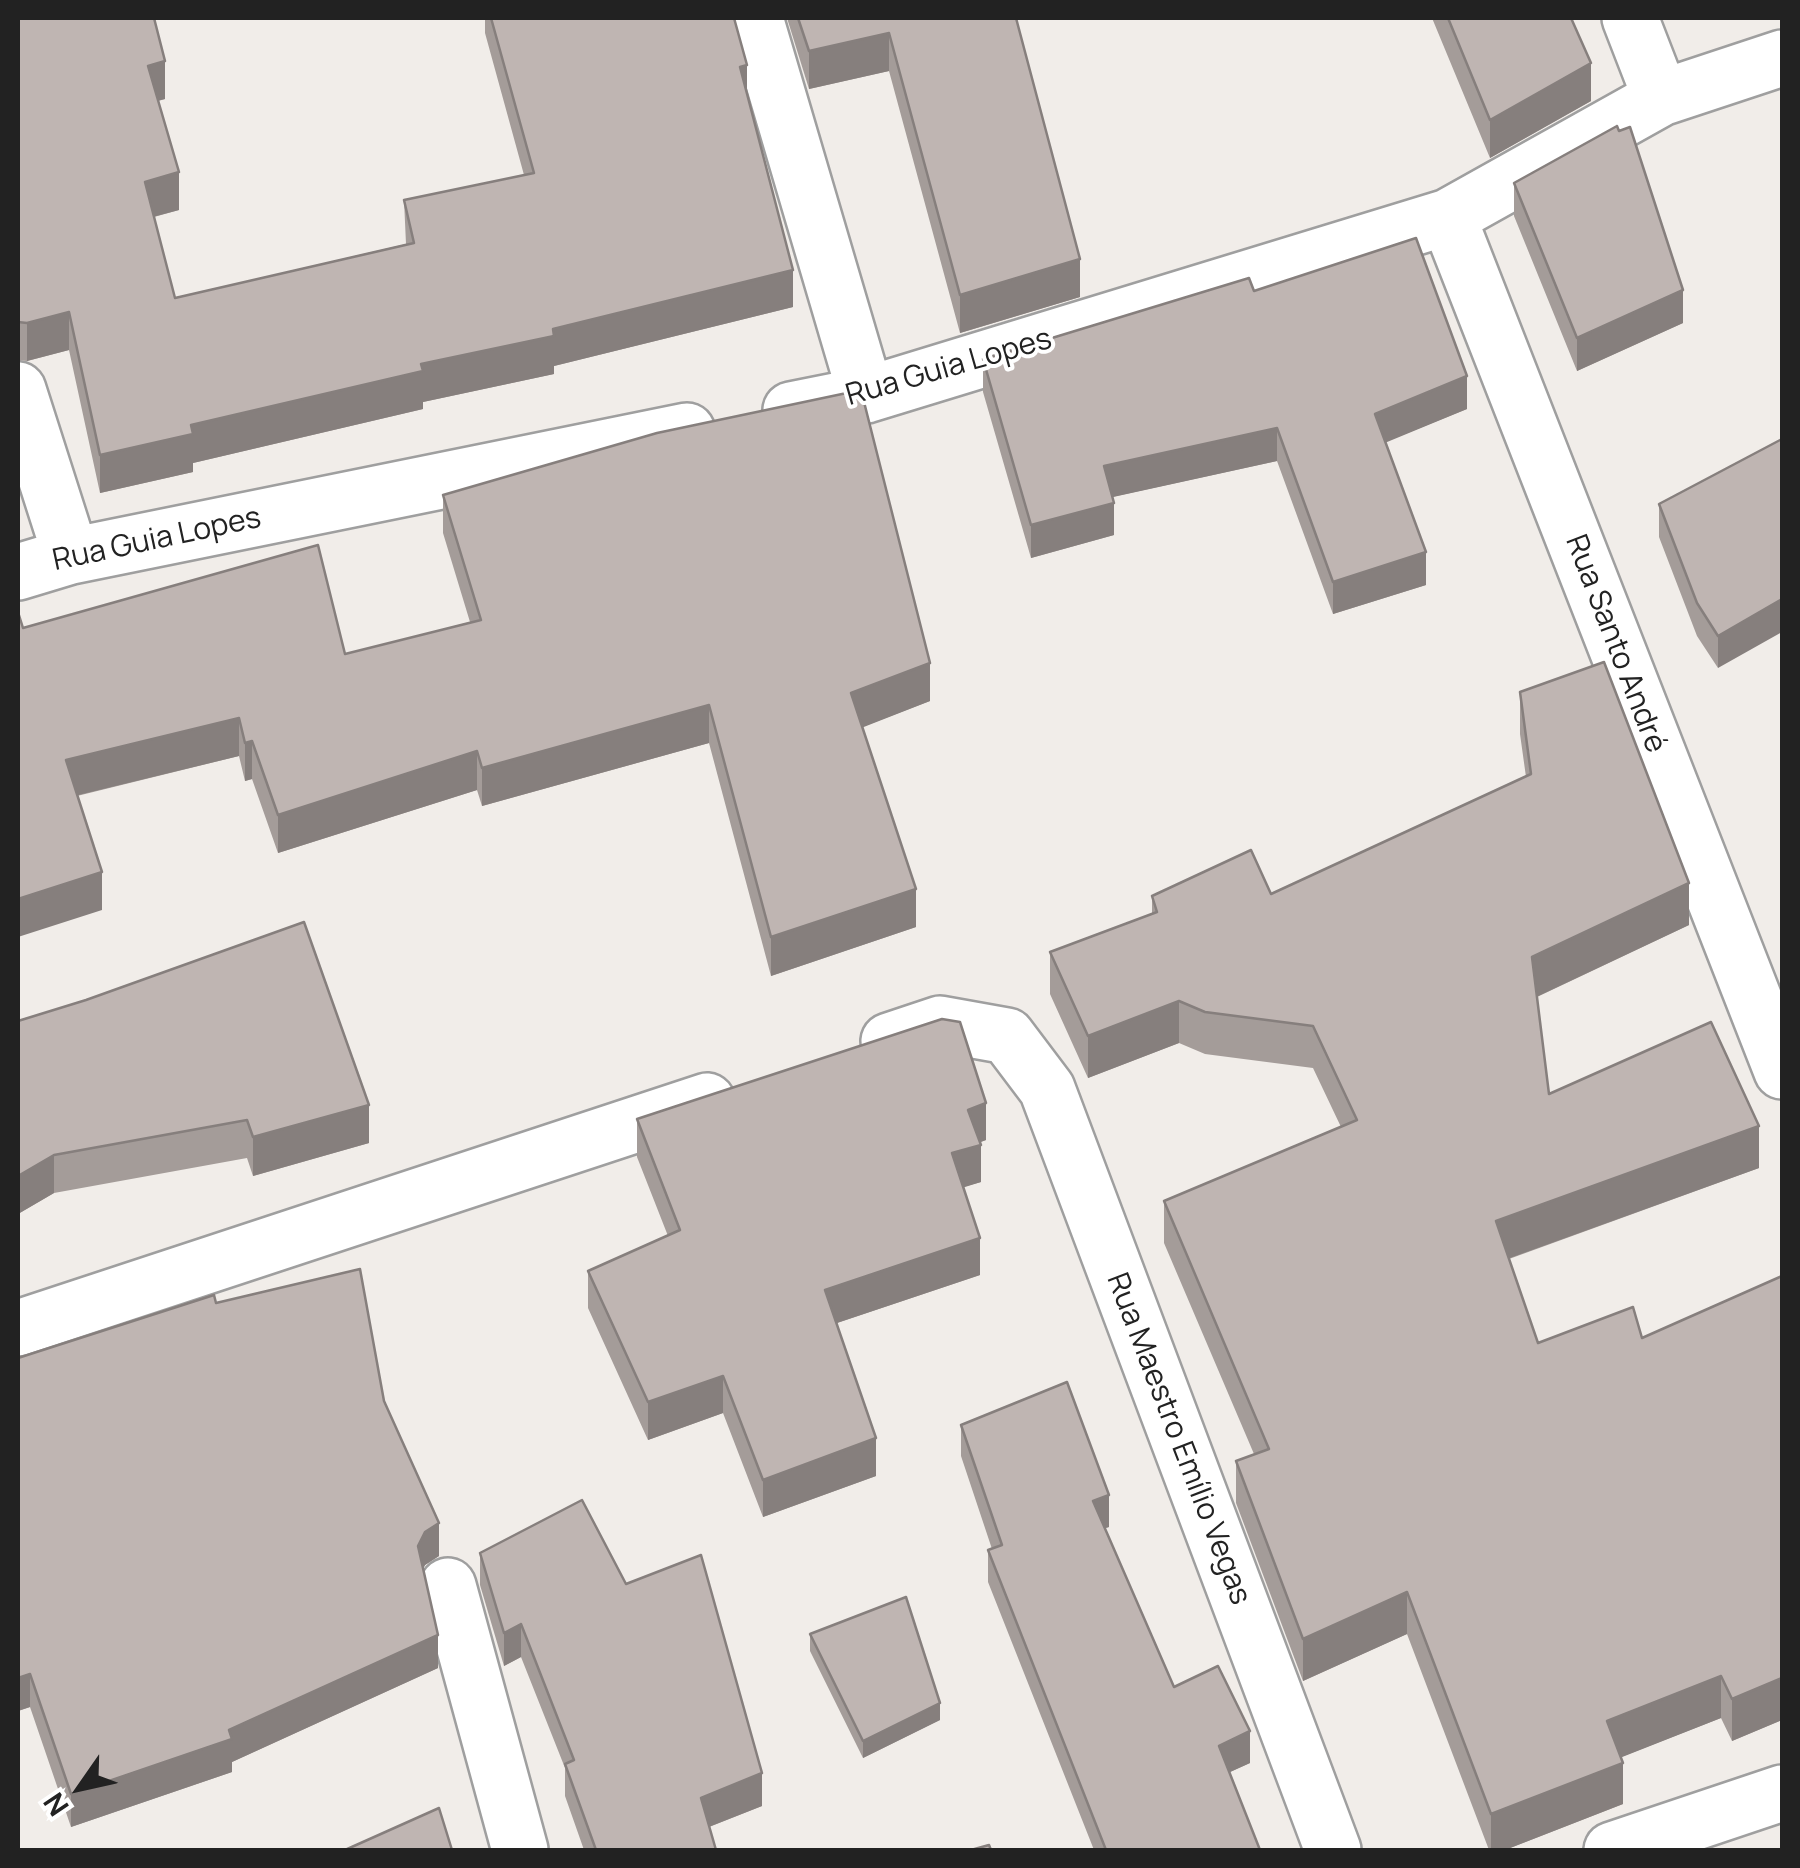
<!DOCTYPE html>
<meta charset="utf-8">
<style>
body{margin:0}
#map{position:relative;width:1800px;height:1868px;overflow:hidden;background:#f1ede9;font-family:Manrope,sans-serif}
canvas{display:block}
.frame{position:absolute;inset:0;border:20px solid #222;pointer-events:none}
.north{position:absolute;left:30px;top:1738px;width:100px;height:100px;-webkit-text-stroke:8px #fff;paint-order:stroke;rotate:236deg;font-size:28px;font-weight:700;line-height:40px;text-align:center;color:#222}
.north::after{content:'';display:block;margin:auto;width:35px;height:45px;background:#222;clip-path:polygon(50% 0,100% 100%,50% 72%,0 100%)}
</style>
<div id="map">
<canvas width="1800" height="1868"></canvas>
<div class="frame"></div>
<div class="north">N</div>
</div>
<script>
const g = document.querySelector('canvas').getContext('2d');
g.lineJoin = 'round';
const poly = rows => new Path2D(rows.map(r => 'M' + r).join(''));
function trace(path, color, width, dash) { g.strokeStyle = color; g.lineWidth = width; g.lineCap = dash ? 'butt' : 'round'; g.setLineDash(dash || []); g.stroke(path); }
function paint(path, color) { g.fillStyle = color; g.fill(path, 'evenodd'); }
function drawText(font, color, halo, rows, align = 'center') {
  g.font = font + ' Manrope,sans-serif'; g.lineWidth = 8; g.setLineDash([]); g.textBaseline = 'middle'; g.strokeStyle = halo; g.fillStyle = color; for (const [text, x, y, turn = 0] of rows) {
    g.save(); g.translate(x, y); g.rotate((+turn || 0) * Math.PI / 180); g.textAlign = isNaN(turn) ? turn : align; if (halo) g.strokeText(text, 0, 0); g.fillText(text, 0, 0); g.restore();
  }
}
const minor = poly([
 [755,18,866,395],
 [1630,18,1661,98],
 [1448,217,1782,1071],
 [18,390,71,556],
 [791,410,866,395,1448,217,1661,98,1782,58],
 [18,572,71,556,687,431],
 [889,1041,940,1024,1007,1036,1047,1089,1333,1850],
 [18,1328,707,1101],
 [448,1586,520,1850],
 [1612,1850,1782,1793]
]);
const wall = poly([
 [18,18,165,99,158,101,179,210,154,217,175,298,406,244,404,200,524,175,485,33,485,18,734,18,747,96,793,307,554,366,554,374,423,402,423,409,193,463,193,472,100,493,69,350,27,361,18,360],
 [787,18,1016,18,1080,297,960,333,889,71,809,89],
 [1432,18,1571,18,1591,101,1490,158],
 [1514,183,1683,323,1577,371,1514,216],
 [1254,291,1467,409,1385,442,1426,585,1333,614,1277,461,1112,497,1114,535,1031,558,983,392,983,359],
 [1782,439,1718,668,1697,636,1659,537,1659,504],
 [443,495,930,701,862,727,916,927,771,976,709,743,482,806,477,790,278,853,252,779,245,781,239,756,77,796,102,910,23,628,345,654,470,622,443,533],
 [1520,692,1689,925,1537,997,1549,1094,1759,1168,1509,1259,1538,1343,1642,1338,1782,1276,1782,1720,1732,1741,1721,1718,1621,1757,1623,1804,1505,1850,1489,1850,1407,1634,1303,1681,1236,1503,1236,1461,1254,1454,1164,1243,1164,1201,1341,1127,1313,1068,1205,1054,1179,1043,1088,1078,1050,994,1050,952,1152,914,1152,896,1271,894,1526,777,1520,734],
 [18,1021,369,1143,253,1176,247,1158,54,1193,18,1214],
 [637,1119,986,1140,980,1142,981,1182,963,1187,980,1275,837,1323,876,1476,763,1517,723,1413,648,1440,588,1308,588,1271,668,1236,637,1157],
 [216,1303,384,1401,439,1556,425,1565,423,1569,438,1668,232,1762,232,1772,71,1827,30,1707,18,1711,18,1358],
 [961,1425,1109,1527,1105,1528,1174,1687,1250,1763,1230,1772,1260,1850,1094,1850,988,1582,988,1550,992,1549,961,1456],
 [480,1553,626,1584,762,1806,709,1827,716,1850,584,1850,565,1796,565,1768,521,1657,504,1666,480,1585],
 [810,1634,940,1720,863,1758,810,1651]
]);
const shadedWall = poly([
 [889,33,889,71,809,89,809,51],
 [165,61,165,99,148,103,148,66],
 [1591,63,1591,101,1490,158,1490,120],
 [747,65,747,103,740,67],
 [179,172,179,210,145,219,145,182],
 [1080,259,1080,297,960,333,960,295],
 [793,270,793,307,554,366,554,374,423,402,423,409,193,463,193,472,100,493,100,455,191,425,553,329],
 [1683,290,1683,323,1577,371,1577,338],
 [69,312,69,350,27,361,27,323],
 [1467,376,1467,409,1375,447,1375,414],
 [1277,428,1277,461,1104,499,1104,466],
 [1114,503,1114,535,1031,558,1031,525],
 [1426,552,1426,585,1333,614,1333,582],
 [1782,599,1782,632,1718,668,1718,636],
 [930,663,930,701,851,732,851,693],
 [709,705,709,743,482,806,482,768],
 [239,718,239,756,66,798,66,760],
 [252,741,252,779,245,781,245,743],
 [477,751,477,790,278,853,278,815],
 [102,872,102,910,18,937,18,899],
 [1689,883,1689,925,1532,999,1532,957],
 [916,889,916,927,771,976,771,937],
 [1179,1001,1179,1043,1088,1078,1088,1036],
 [986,1103,986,1140,968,1147,968,1110],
 [369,1105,369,1143,253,1176,253,1137],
 [1759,1126,1759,1168,1496,1263,1496,1221],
 [981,1145,981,1182,952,1191,952,1153],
 [54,1155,54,1193,18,1214,18,1176],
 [980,1238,980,1275,825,1327,825,1290],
 [723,1376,723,1413,648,1440,648,1402],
 [876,1438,876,1476,763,1517,763,1480],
 [1109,1495,1109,1527,1093,1532,1093,1501],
 [439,1523,439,1556,425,1565,418,1579,418,1546,425,1532],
 [1407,1592,1407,1634,1303,1681,1303,1639],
 [521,1624,521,1657,504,1666,504,1633],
 [438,1635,438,1668,232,1762,232,1772,71,1827,71,1794,229,1730],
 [30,1674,30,1707,18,1711,18,1678],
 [1721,1676,1721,1718,1607,1763,1607,1721],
 [1782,1678,1782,1720,1732,1741,1732,1699],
 [940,1703,940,1720,863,1758,863,1741],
 [1250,1731,1250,1763,1219,1777,1219,1746],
 [1623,1763,1623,1804,1505,1850,1491,1850,1491,1814],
 [762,1773,762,1806,701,1830,701,1798]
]);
const building = poly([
 [18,18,154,18,165,61,148,66,179,172,145,182,175,298,414,243,404,200,534,173,491,18,734,18,747,65,740,67,793,270,553,329,554,336,421,364,423,371,191,425,193,434,100,455,69,312,27,323,18,322,18,18],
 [798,18,1016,18,1080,259,960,295,889,33,809,51,798,18],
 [1448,18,1571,18,1591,63,1490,120,1448,18],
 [1617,126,1619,131,1630,127,1683,290,1577,338,1514,183,1617,126],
 [1416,238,1467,376,1375,414,1426,552,1333,582,1277,428,1104,466,1114,503,1031,525,983,359,1249,278,1254,291,1416,238],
 [861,390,930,663,851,693,916,889,771,937,709,705,482,768,477,751,278,815,252,741,245,743,239,718,66,760,102,872,18,899,18,612,23,628,318,545,345,654,481,620,443,495,657,433,861,390],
 [1782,439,1782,599,1718,636,1697,603,1659,504,1782,439],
 [1604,662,1689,883,1532,957,1549,1094,1711,1022,1759,1126,1496,1221,1538,1343,1633,1307,1642,1338,1782,1276,1782,1678,1732,1699,1721,1676,1607,1721,1623,1763,1491,1814,1407,1592,1303,1639,1236,1461,1269,1449,1164,1201,1357,1120,1313,1026,1205,1012,1179,1001,1088,1036,1050,952,1157,912,1152,896,1251,850,1271,894,1531,774,1520,692,1604,662],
 [304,922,369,1105,253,1137,247,1120,54,1155,18,1176,18,1021,86,1000,304,922],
 [942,1019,960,1022,986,1103,968,1110,981,1145,952,1153,980,1238,825,1290,876,1438,763,1480,723,1376,648,1402,588,1271,680,1230,637,1119,942,1019],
 [360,1269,384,1401,439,1523,425,1532,418,1546,438,1635,229,1730,232,1739,71,1794,30,1674,18,1678,18,1358,214,1295,216,1303,360,1269],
 [1067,1382,1109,1495,1093,1501,1174,1687,1218,1666,1250,1731,1219,1746,1260,1850,1106,1850,988,1550,1002,1545,961,1425,1067,1382],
 [582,1500,626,1584,701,1555,762,1773,701,1798,716,1850,596,1850,565,1764,574,1760,521,1624,504,1633,480,1553,582,1500],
 [906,1597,940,1703,863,1741,810,1634,906,1597],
 [439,1808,452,1850,345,1850,439,1808],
 [989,1845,991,1850,971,1850,989,1845]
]);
const streetNames = [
 ["Rua Guia Lopes",949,368,-16],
 ["Rua Guia Lopes",157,540,-12],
 ["Rua Santo André",1615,644,69],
 ["Rua Maestro Emílio Vegas",1178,1439,69]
];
trace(minor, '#9f9f9f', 60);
trace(minor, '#fff', 55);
paint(wall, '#a49c99');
paint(shadedWall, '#867f7d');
paint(building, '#bfb5b2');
trace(building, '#867f7d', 2.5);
drawText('30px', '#222', '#fff', streetNames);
</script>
